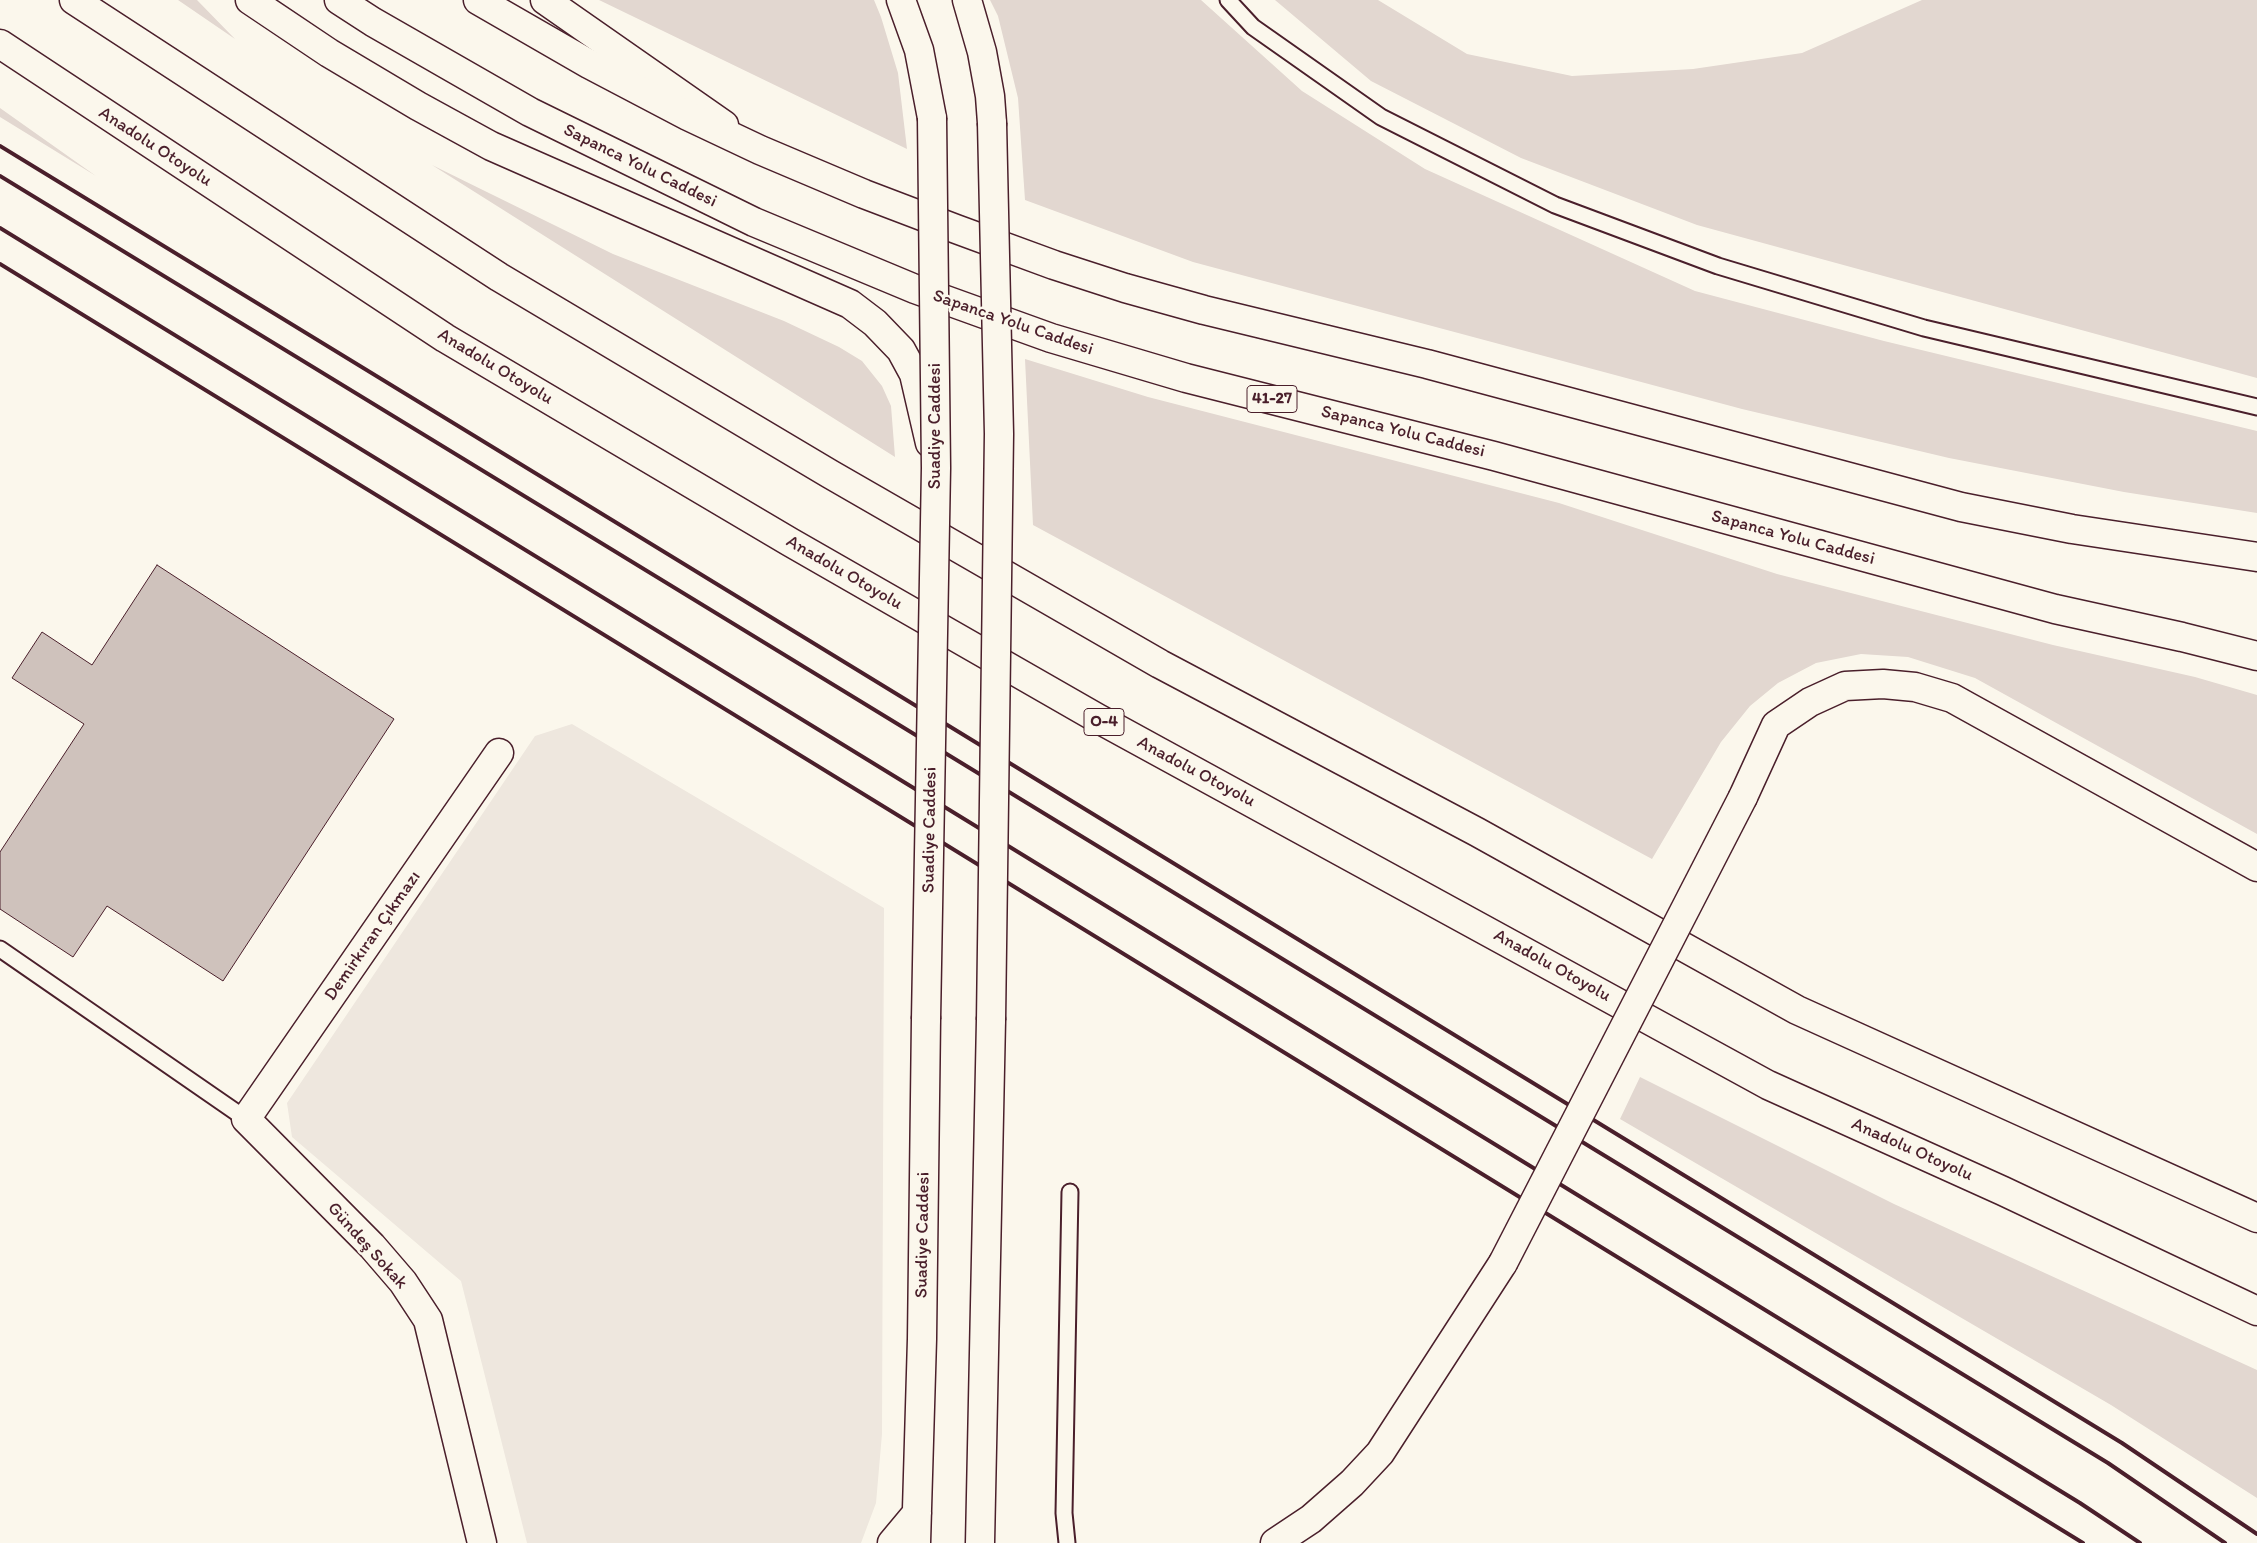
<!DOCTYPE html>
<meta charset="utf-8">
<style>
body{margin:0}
canvas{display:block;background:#fbf7ec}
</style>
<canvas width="2257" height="1543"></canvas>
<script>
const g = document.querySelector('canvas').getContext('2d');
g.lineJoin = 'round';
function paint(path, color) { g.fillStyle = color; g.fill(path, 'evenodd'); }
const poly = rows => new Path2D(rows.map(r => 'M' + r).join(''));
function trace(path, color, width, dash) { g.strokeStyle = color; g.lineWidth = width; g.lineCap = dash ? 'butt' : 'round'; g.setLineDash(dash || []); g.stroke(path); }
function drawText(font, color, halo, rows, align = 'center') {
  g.font = font + ' Itim,sans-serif'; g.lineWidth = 5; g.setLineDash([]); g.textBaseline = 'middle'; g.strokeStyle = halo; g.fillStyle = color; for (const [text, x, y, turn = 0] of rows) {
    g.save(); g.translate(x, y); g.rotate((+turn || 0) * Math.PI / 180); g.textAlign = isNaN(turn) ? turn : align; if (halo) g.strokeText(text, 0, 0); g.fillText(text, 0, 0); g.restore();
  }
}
const built = poly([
 [572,724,884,908,882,1434,876,1503,861,1543,527,1543,461,1281,292,1137,287,1103,535,736]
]);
const green = poly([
 [178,0,197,0,235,39],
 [599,0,874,0,881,17,898,73,907,149],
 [990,0,1201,0,1302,91,1425,169,1695,291,1884,341,2257,431,2257,513,2124,492,1949,458,1742,409,1193,262,1025,200,1018,98,998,16],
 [1275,0,1378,0,1467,54,1572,76,1693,69,1802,53,1922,0,2257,0,2257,378,1697,225,1521,158,1371,81],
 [0,108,96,176,0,117],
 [432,165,613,254,784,321,839,347,862,361,882,386,891,406,895,457],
 [1025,359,1148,397,1559,503,1777,574,2053,645,2195,677,2257,695,2257,834,1975,678,1908,657,1861,654,1816,663,1778,683,1750,706,1721,742,1652,859,1033,525],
 [1640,1077,1894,1204,2257,1370,2257,1498,2111,1405,1620,1119]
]);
const building = poly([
 [157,565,394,719,223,981,107,906,73,957,0,909,0,852,84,724,12,678,42,632,92,665,157,565]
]);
const lane = poly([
 [1228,0,1253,27,1381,117,1555,205,1718,266,1924,328,2257,407],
 [0,949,246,1119],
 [1067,1543,1064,1513,1070,1192]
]);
const street = poly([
 [482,1543,428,1320,403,1282,372,1246,246,1119,499,753]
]);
const secondary = poly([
 [1743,797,1776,725,1810,702,1845,686,1883,684,1915,687,1952,698,2257,867],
 [1275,1543,1311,1519,1352,1483,1380,1453,1503,1263]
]);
const primary = poly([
 [250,0,329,53,418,106,491,146,850,304,875,323,901,350,914,374,930,443],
 [545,0,724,125],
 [901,0,919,50,932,118],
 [967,0,982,52,990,96,992,123],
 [892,1543,917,1513],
 [916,1543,922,1339,926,1019],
 [980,1543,991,1020]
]);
const highway = poly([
 [74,0,499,277,830,474,1160,664,1477,832,1797,1010,2257,1218],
 [339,0,373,22,530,112,754,222,915,289,1051,338,1186,378,1494,456,2055,609,2182,637,2257,656],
 [478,0,589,64,688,116,760,150,864,194,956,229,1054,265,1125,288,1204,310,1427,364,1961,507,2072,529,2257,557],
 [0,44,445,338,790,542,1097,718,1768,1085,2003,1191,2257,1311]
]);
const rail = poly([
 [0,146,2122,1443,2257,1534],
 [0,176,2108,1463,2225,1543],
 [0,228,2080,1503,2140,1543],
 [0,264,2083,1543]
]);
const secondaryBridge = poly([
 [1503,1263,1743,797]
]);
const primaryBridge = poly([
 [926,1019,936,468,932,118],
 [991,1020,999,434,992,123]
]);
const shields = [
 [1272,399,50],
 [1104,722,40]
];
const shieldNames = [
 ["41-27",1272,399],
 ["O-4",1104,722]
];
const streetNames = [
 ["Anadolu Otoyolu",155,147,33],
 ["Sapanca Yolu Caddesi",640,166,26],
 ["Sapanca Yolu Caddesi",1013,323,19],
 ["Anadolu Otoyolu",495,367,31],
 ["Suadiye Caddesi",935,426,-90],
 ["Sapanca Yolu Caddesi",1403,432,14],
 ["Sapanca Yolu Caddesi",1793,538,15],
 ["Anadolu Otoyolu",844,573,30],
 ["Anadolu Otoyolu",1196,772,28],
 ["Suadiye Caddesi",930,830,-89],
 ["Demirkıran Çıkmazı",373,936,-55],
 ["Anadolu Otoyolu",1552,966,29],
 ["Anadolu Otoyolu",1912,1150,24],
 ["Suadiye Caddesi",923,1235,-89],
 ["Gündeş Sokak",367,1246,48]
];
paint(built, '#eee7de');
paint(green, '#e2d7d0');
paint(building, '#cfc2bc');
trace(building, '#4a1f2b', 1);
trace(lane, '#4a1f2b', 19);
trace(street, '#4a1f2b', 31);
trace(secondary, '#4a1f2b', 31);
trace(primary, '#4a1f2b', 31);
trace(highway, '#4a1f2b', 31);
trace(lane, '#fbf7ec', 15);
trace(street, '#fbf7ec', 28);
trace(secondary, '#fbf7ec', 28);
trace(primary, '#fbf7ec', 28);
trace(highway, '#fbf7ec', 28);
trace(rail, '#4a1f2b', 4);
trace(secondaryBridge, '#4a1f2b', 31, []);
trace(primaryBridge, '#4a1f2b', 31, []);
trace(secondaryBridge, '#fbf7ec', 28);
trace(primaryBridge, '#fbf7ec', 28);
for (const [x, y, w] of shields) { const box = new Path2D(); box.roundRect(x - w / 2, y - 13.5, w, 27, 4); g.fillStyle = '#fbf7ec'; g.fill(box); trace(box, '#4a1f2b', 1); }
drawText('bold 16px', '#4a1f2b', null, shieldNames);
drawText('18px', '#4a1f2b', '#fbf7ec', streetNames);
</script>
